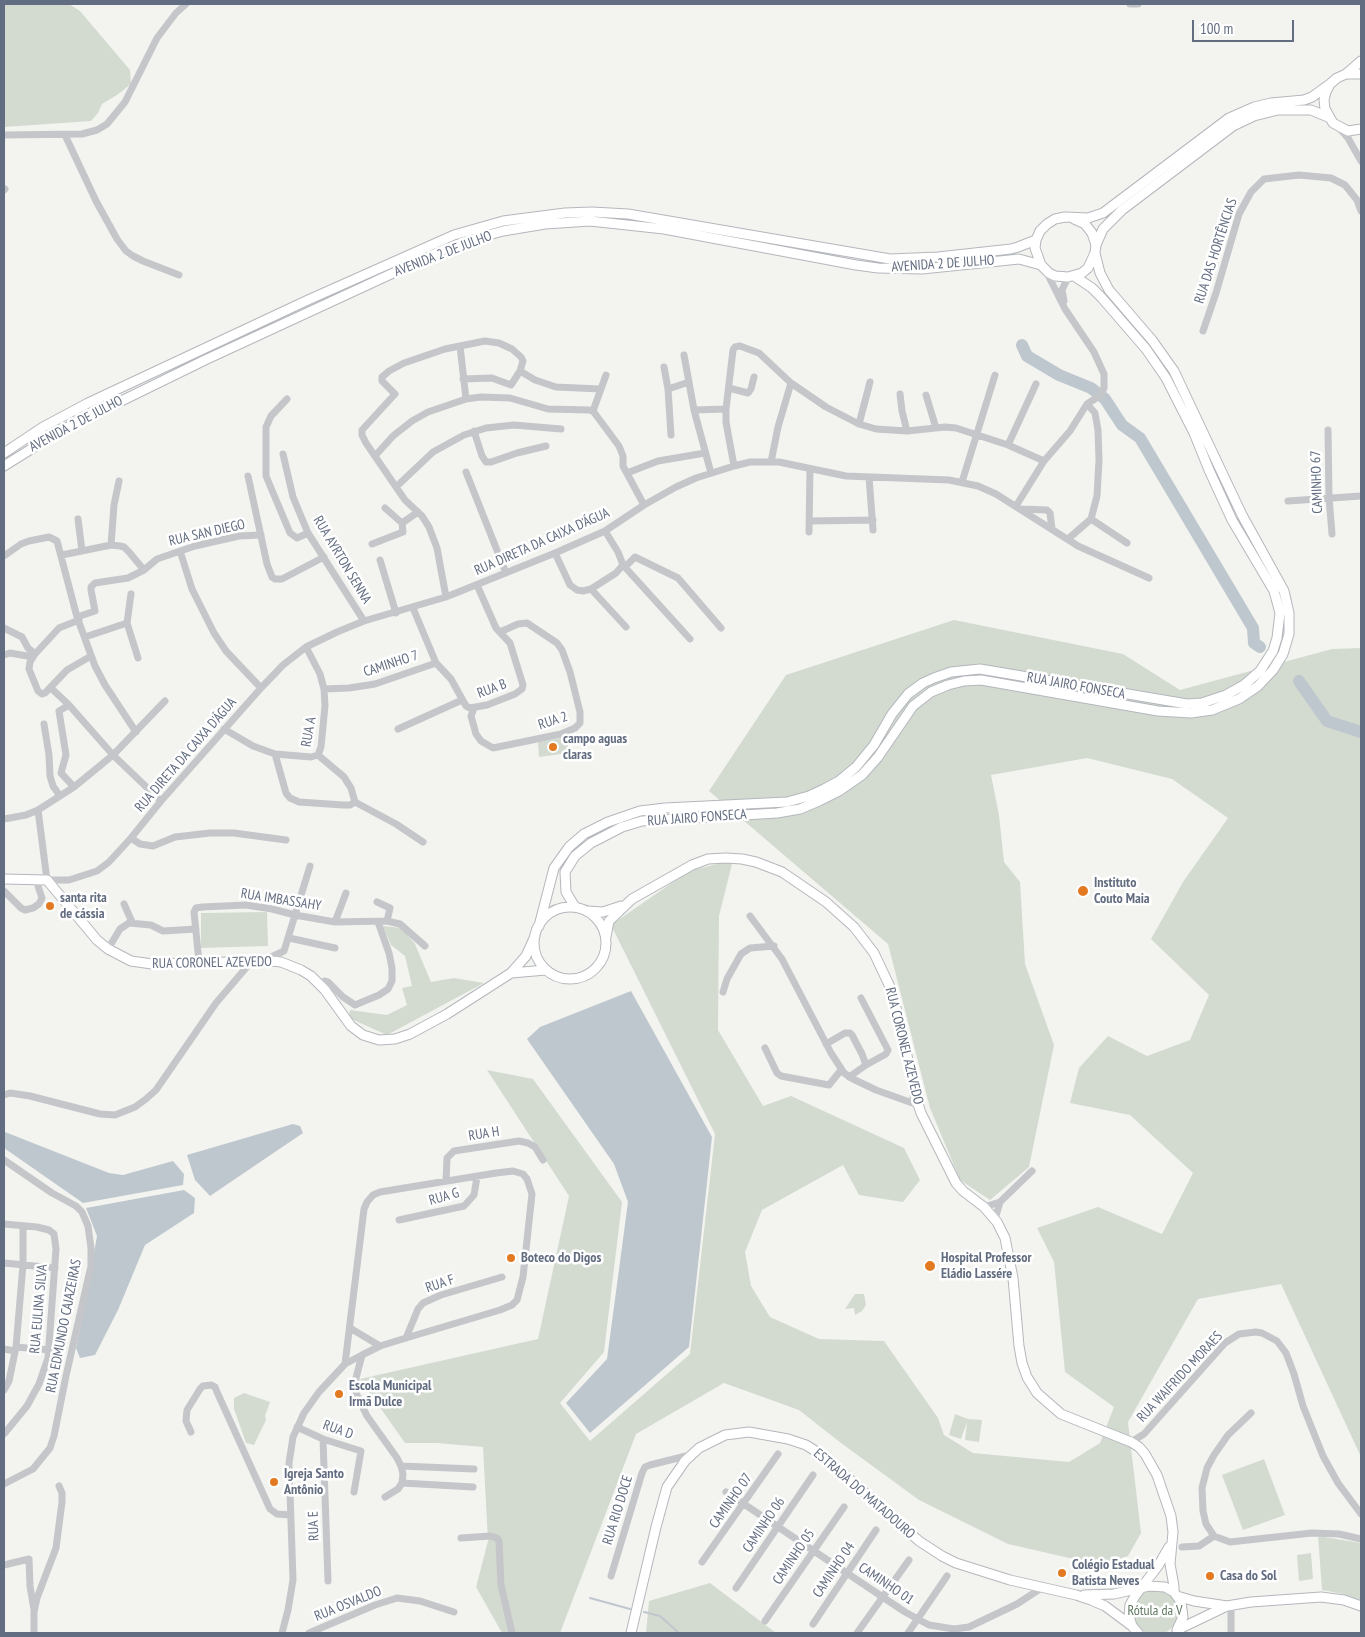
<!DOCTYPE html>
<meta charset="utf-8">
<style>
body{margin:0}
#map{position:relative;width:1365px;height:1637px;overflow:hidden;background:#f3f4f0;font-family:"PT Sans Narrow",sans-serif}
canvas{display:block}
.frame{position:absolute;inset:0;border:5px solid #636d81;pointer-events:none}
.scale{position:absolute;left:1192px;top:20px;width:102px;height:22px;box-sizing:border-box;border:2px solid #636d81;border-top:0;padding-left:6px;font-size:15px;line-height:18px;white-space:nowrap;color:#636d81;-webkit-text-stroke:4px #fff;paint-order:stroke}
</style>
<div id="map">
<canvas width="1365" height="1637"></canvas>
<div class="frame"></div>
<div class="scale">100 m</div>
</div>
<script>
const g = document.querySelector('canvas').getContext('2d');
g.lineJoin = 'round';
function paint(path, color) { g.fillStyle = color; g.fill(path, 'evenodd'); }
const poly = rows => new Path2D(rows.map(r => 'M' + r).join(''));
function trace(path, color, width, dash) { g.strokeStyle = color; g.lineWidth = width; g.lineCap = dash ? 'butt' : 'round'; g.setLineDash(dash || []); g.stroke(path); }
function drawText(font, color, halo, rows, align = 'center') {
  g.font = font + ' "PT Sans Narrow",sans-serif'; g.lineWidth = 5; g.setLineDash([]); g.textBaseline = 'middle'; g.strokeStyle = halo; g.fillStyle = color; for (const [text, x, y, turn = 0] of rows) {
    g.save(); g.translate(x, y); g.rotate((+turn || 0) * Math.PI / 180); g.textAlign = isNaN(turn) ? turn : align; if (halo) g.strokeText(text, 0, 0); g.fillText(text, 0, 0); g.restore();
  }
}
const green = poly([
 [4,4,69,4,80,11,130,70,131,84,117,95,102,104,98,113,91,121,4,127],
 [954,620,1123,654,1180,690,1332,649,1361,648,1361,1457,1281,1284,1198,1299,1128,1422,1141,1533,1128,1556,1100,1565,1008,1544,919,1500,841,1443,799,1410,724,1383,636,1434,560,1633,502,1633,476,1587,488,1541,483,1447,437,1443,405,1443,360,1379,538,1339,569,1196,487,1070,533,1079,622,1202,604,1352,560,1403,590,1441,690,1354,715,1134,611,925,689,871,733,860,719,916,718,1030,763,1106,791,1096,904,1148,920,1180,903,1202,859,1195,843,1165,762,1210,745,1252,751,1286,770,1317,819,1339,884,1341,938,1418,944,1435,973,1453,1069,1462,1100,1443,1114,1407,1065,1372,1054,1262,1037,1228,1098,1207,1162,1234,1193,1173,1130,1115,1070,1103,1079,1068,1108,1036,1147,1056,1190,1040,1209,995,1151,939,1183,882,1228,818,1172,779,1087,758,991,775,999,815,1004,862,1020,882,1025,964,1054,1045,1029,1167,990,1200,960,1180,930,1108,888,944,709,791,786,675],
 [567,737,569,753,539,757,538,742],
 [267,912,268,946,201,948,201,913],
 [383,926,402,928,415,944,431,982,454,978,484,983,387,1035,349,1018,350,1010,387,1015,407,1005,402,988,412,986,405,956,391,945],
 [855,1294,864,1294,866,1305,862,1311,855,1315,854,1308,845,1309],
 [244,1393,270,1402,265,1416,266,1420,254,1445,246,1443,234,1409,234,1398],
 [955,1414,968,1419,982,1420,979,1442,965,1440,967,1422,961,1439,949,1435],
 [1264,1459,1285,1515,1243,1530,1222,1475],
 [1318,1536,1361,1543,1361,1601,1343,1594,1322,1590],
 [1311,1553,1313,1579,1299,1581,1297,1555],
 [710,1583,776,1633,646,1633,649,1601],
 '1132 1612a23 23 0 1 1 46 0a23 23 0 1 1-46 0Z'
]);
const water = poly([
 [631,991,712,1137,689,1347,590,1433,566,1403,607,1359,628,1202,614,1164,527,1039,540,1027],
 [293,1124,300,1126,303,1133,210,1196,195,1180,187,1155],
 [5,1132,109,1173,123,1175,173,1161,184,1174,183,1185,83,1203,4,1148],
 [184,1190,195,1198,194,1213,145,1245,118,1310,95,1355,80,1358,76,1348,82,1319,97,1236,86,1208]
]);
const stream = poly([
 [590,1598,630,1609],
 [644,1612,660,1616,679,1633]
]);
const river = poly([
 [1022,345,1027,356,1059,375,1091,388,1105,399,1122,425,1140,438,1253,628,1254,643,1260,647],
 [1299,681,1327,721,1361,732]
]);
const minor = poly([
 [1130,4,1138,4],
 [1339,128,1348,138,1361,161],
 [4,135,82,134,97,130,107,124,125,102,157,38,176,13,186,4],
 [65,135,96,201,117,239,126,251,133,256,143,261,179,275],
 [4,190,5,189],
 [1064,301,1062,290,1068,277],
 [1203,331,1216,293,1239,214,1251,192,1264,179,1299,175,1331,178,1345,185,1357,200,1361,211],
 [460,346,466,399],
 [684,355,694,410,711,473],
 [664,367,668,389,689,382],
 [520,371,535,380,556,387,600,389],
 [729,388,748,393,751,389,754,377],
 [668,389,671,435],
 [900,394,902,411,907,431],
 [926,395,936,428],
 [287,399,271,416,266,427,266,476,290,533,297,538,308,533],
 [694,410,726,409],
 [593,411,606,375],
 [859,424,870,382],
 [1328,430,1329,497,1332,534],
 [474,431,482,456,486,462,491,462,517,453,546,446],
 [1008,445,1036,384],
 [283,454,293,497,308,533,364,621],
 [375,456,393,436,412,421,428,412,466,399,481,397,510,398,548,409,589,410,593,411,619,446,623,456,623,466,644,505],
 [771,462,778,427,791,383],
 [734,466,726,422,726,409,733,350,735,347,740,346,759,353,791,383,826,407,859,424,876,429,907,431,945,427,956,428,1008,445,1044,461],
 [466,472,506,573],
 [627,473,658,461,705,453],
 [248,476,267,564,272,577,275,579,282,579,324,557],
 [869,477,873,530],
 [962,482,995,375],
 [396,487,433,452,464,435,486,428,514,425,561,429],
 [1288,501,1361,496],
 [1016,506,1044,461,1070,431,1087,404,1101,395,1104,388,1104,374,1094,352,1065,309,1046,271],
 [1020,509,1047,510,1050,513,1052,529],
 [78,519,82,551],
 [1091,519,1127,543],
 [810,521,873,520],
 [402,523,418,512],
 [809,532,810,469],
 [1068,539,1091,519,1097,496,1099,460,1098,430,1095,413,1087,404],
 [372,544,403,532,402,523,385,508],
 [111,545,114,505,119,481],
 [180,551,192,589,214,633,226,651,261,688],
 [555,553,570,585,577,590,583,591,591,589,616,573,623,565,618,552,605,531],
 [62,555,111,545,120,546,124,547,129,552,144,570],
 [4,556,21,544,29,541,49,537,57,541,77,617,95,666,105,685,136,732],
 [380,560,396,613],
 [623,565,690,639],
 [625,567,635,557,678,578,721,628],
 [591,589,626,627],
 [131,594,127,623,138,658],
 [446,597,437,548,429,527,422,516,405,500,396,487,366,443,362,435,362,430,395,394,382,381,382,377,389,371,404,363,445,349,485,341,499,343,512,349,521,357,523,361,520,371,511,385,492,378,463,379],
 [413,608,436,663,451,679,466,706,470,708,487,705,515,694,522,689,523,685,510,643,496,628,477,585],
 [77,617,95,611,91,590,91,587,95,583,128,578,144,570,157,559,195,546,239,536,261,535],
 [79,620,59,628,35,654,30,662,29,669,38,691,42,694,45,693,67,670,91,656],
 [4,628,22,637,28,648,35,654],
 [85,637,127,623],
 [4,655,10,653,33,657],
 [51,688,69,705,113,755,161,801],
 [324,689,349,688,375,684,436,663],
 [69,705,59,711,66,755,61,773,74,787],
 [474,708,471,716,476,734,481,741,493,748,561,734,575,728,580,723,580,712,570,672,562,650,557,643,527,623,518,624,500,632],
 [44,724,49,755,50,776,53,786,60,796],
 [224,729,253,746,275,754,311,757,318,755,321,747,325,706,324,689,320,674,306,647],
 [398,729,462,700],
 [275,754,286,793,290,798,299,802,343,805,350,805,355,802],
 [318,755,344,777,351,788,355,802],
 [355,802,396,824,423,842],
 [38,810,47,880,69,880,97,871,109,862,131,838,161,801,261,688,283,665,306,647,337,632,364,621,446,597,555,553,605,531,644,505,676,487,696,478,734,466,750,462,779,462,846,476,949,480,978,486,996,494,1078,546,1149,578],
 [4,819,26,815,38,810,74,787,113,755,165,701],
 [131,838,140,844,153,846,175,837,210,833,234,833,286,840],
 [4,891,21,908,25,910,33,908,39,904,42,898,36,880],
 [377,902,390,908,387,921],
 [124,904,132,922],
 [750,916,782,959,831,1053,844,1073,853,1079,876,1090,918,1105],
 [335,922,346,893],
 [289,938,335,948],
 [108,949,120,929,129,923,151,925,163,931,196,929],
 [265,960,284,951,310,866],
 [199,962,194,912,196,908,202,907,246,905,272,909,295,915,335,922,387,921,400,924,425,946],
 [319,984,325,981,328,982,343,997,355,1005,379,995,388,989,392,981,392,968,389,953,378,922],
 [723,992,727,979,741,954,750,948,774,946],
 [861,998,888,1050,886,1054,866,1065],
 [826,1044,845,1033,850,1033,852,1035,862,1054,866,1065,849,1077],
 [765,1048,777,1073,781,1076,829,1085,841,1070],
 [4,1095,10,1093,30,1096,100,1114,115,1115,135,1107,146,1099,156,1090,216,1003,251,962],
 [4,1160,52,1193,76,1206,82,1212,88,1226,91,1248,91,1266,85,1292,66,1376,54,1436,50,1448,33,1469,4,1484],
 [446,1181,447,1158,454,1151,519,1141,528,1143,535,1147,543,1160],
 [984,1207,1000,1202,1032,1171],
 [995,1219,1000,1202],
 [399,1220,464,1206,474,1195,477,1177],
 [4,1224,37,1227,49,1230,54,1234,56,1249,48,1358,39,1384,27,1406,4,1434],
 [4,1263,55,1268],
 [350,1328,380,1346],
 [406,1338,418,1309,423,1303,441,1295,502,1277],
 [16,1347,50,1350],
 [4,1349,15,1351],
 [362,1355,356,1378,356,1393,367,1416,397,1458,401,1466,403,1474,402,1483,398,1489,385,1497],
 [4,1390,9,1381,16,1347,23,1265,23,1226],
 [1251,1413,1228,1435,1214,1455,1207,1468,1202,1488,1203,1511,1206,1524,1214,1536,1230,1542,1312,1533,1339,1534,1361,1539],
 [297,1427,323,1439,361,1451,354,1492],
 [191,1432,186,1421,187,1410,200,1389,203,1386,211,1385,215,1387,217,1392,270,1509,277,1514,290,1515],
 [323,1439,328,1581],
 [1131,1442,1144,1434,1225,1343,1239,1334,1256,1332,1262,1333,1277,1341,1286,1353,1294,1374,1303,1406,1323,1456,1338,1483,1361,1514],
 [401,1466,474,1469],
 [402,1483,473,1487],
 [726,1492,905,1612,929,1625,954,1629,969,1627,1017,1604,1043,1587],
 [461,1538,490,1536,497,1538,499,1541,501,1585,512,1633],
 [1182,1547,1199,1546,1214,1536],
 [702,1562,778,1454],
 [4,1565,29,1559,30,1586,34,1610],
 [611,1576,642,1473,645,1467,650,1465,690,1455],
 [736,1588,813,1475],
 [765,1621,844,1507],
 [813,1624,876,1530],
 [34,1633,34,1612,37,1598,56,1548,62,1502,62,1493,59,1486],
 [282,1633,288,1610,293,1580,289,1463,293,1437,304,1413,319,1392,345,1364,362,1355,380,1346,406,1338,500,1310,512,1305,517,1300,523,1277,532,1194,527,1179,523,1174,513,1171,496,1173,380,1192,373,1195,367,1202,364,1209,345,1364],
 [309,1633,375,1605,397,1598,420,1601,454,1612],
 [857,1633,909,1560],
 [908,1633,947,1576],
 [1231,1633,1231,1605]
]);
const major = poly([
 [1346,74,1361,61],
 [1361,74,1346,74,1337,78,1330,84,1326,92,1324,100,1325,109,1333,123,1348,131,1361,129],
 [1074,219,1085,224,1092,233,1096,245,1095,253,1088,268,1082,273,1068,277,1055,276,1049,273,1041,265,1035,248,1036,240,1040,231,1047,224,1055,219,1065,217,1088,218,1103,213,1229,118,1254,107,1271,103,1304,100,1312,97,1330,84],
 [1096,245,1103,229,1122,210,1233,126,1254,116,1278,110,1311,110,1328,117],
 [4,453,43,427,88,403,308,300,454,235,503,221,565,213,592,212,628,214,890,259,938,257,1011,249,1018,247,1036,240],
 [4,466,60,431,205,360,443,250,467,241,503,231,545,224,590,221,664,229,856,265,878,268,922,269,1019,259,1041,265],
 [4,879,47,880,97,940,108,949,131,961,152,964,271,961,281,962,301,970,311,976,325,990,351,1026,363,1035,379,1040,395,1039,410,1034,447,1014,511,973,526,956,535,936],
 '534 943a36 36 0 1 1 72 0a36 36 0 1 1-72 0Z',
 [575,907,566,892,565,872,575,856,591,843,622,827,642,821,777,813,800,809,819,801,839,791,862,775,878,757,913,706,931,692,948,685,964,681,981,680,1158,711,1191,713,1212,710,1239,699,1258,686,1273,670,1283,654,1289,634,1289,613,1284,591,1242,515,1174,371,1152,340,1109,290,1100,273,1095,253],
 [588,911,603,912,621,906],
 [539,926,554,868,569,847,584,834,608,822,640,811,665,808,787,802,809,796,824,789,839,781,856,767,874,745,892,714,908,694,923,683,934,678,951,672,980,669,1187,704,1202,703,1226,695,1244,685,1260,671,1273,651,1277,638,1280,613,1274,591,1232,520,1209,470,1194,433,1166,378,1146,349,1101,297,1092,288,1074,276],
 [606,937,609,921,632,899,692,865,708,859,726,858,742,859,756,862,782,872,826,902,854,927,874,953,891,989,902,1031,915,1095,921,1113,956,1183,963,1191,984,1207,997,1222,1005,1238,1013,1278,1019,1346,1022,1363,1027,1377,1037,1393,1061,1414,1131,1442,1139,1447,1145,1454,1157,1475,1171,1516,1173,1532,1170,1564,1174,1586,1174,1592],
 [511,973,546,970],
 [1084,1595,1114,1594,1149,1586,1165,1587,1174,1592,1181,1602,1183,1617,1177,1630],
 [1177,1596,1194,1601,1227,1606],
 [1177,1630,1227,1606,1251,1602,1321,1597,1344,1600,1361,1606],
 [631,1633,656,1527,667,1487,685,1461,699,1448,725,1435,749,1432,788,1439,806,1445,817,1452,844,1474,919,1541,942,1556,956,1563,1010,1580,1076,1595,1091,1600,1105,1606,1132,1626],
 [1138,1633,1132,1626,1129,1616,1130,1605,1135,1596,1158,1566,1169,1547]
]);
const markers = [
 [553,747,5,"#e37a21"],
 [1083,891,6,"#e37a21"],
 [50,906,5,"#e37a21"],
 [511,1258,5,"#e37a21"],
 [930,1266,6,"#e37a21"],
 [339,1394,5,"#e37a21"],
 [274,1482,5,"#e37a21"],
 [1062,1573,5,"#e37a21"],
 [1210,1576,5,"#e37a21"]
];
const streetNames = [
 ["RUA DAS HORTÊNCIAS",1216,251,-72],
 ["AVENIDA 2 DE JULHO",443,254,-21],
 ["AVENIDA 2 DE JULHO",943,264,-4],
 ["AVENIDA 2 DE JULHO",76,424,-28],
 ["CAMINHO 67",1317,482,-92],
 ["RUA SAN DIEGO",207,533,-13],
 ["RUA DIRETA DA CAIXA D'ÁGUA",542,542,-24],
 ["RUA AYRTON SENNA",342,560,59],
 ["CAMINHO 7",391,664,-18],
 ["RUA JAIRO FONSECA",1076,686,10],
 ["RUA B",492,689,-20],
 ["RUA 2",553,721,-18],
 ["RUA A",309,732,-80],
 ["RUA DIRETA DA CAIXA D'ÁGUA",186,755,-49],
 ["RUA JAIRO FONSECA",697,818,-4],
 ["RUA IMBASSAHY",281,900,9],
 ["RUA CORONEL AZEVEDO",212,963,-1],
 ["RUA CORONEL AZEVEDO",904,1046,76],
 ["RUA H",484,1134,-9],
 ["RUA G",444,1197,-16],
 ["RUA F",440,1284,-19],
 ["RUA EULINA SILVA",39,1309,-85],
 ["RUA EDMUNDO CAJAZEIRAS",64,1326,-79],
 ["RUA WAIFRIDO MORAES",1180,1377,-47],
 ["RUA D",338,1430,20],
 ["ESTRADA DO MATADOURO",864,1494,41],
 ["CAMINHO 07",731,1501,-55],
 ["RUA RIO DOCE",618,1510,-73],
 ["CAMINHO 06",764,1525,-56],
 ["RUA E",314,1526,-92],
 ["CAMINHO 05",794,1557,-56],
 ["CAMINHO 04",834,1570,-56],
 ["CAMINHO 01",886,1584,34],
 ["RUA OSVALDO",348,1604,-22]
];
const poiNames = [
 ["campo aguas",563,739],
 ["claras",563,755],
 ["Instituto",1094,883],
 ["Couto Maia",1094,899],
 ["santa rita",60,898],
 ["de cássia",60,914],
 ["Boteco do Digos",521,1258],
 ["Hospital Professor",941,1258],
 ["Eládio Lassére",941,1274],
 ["Escola Municipal",349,1386],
 ["Irmã Dulce",349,1402],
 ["Igreja Santo",284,1474],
 ["Antônio",284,1490],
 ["Colégio Estadual",1072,1565],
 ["Batista Neves",1072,1581],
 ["Casa do Sol",1220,1576]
];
const parkNames = [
 ["Rótula da V",1155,1611]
];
paint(green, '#d3dbd1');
paint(water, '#bfc7ce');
trace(stream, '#bfc7ce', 2);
trace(river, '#bfc7ce', 12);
trace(major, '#b4b7bc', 11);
trace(minor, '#c4c6ca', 7);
trace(major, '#fff', 9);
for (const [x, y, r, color] of markers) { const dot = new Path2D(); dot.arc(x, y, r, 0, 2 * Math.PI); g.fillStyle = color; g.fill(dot); trace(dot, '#fff', 2); }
drawText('14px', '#636d81', '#fff', streetNames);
drawText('bold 14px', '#636d81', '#fff', poiNames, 'left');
drawText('14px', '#617862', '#fff', parkNames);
</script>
